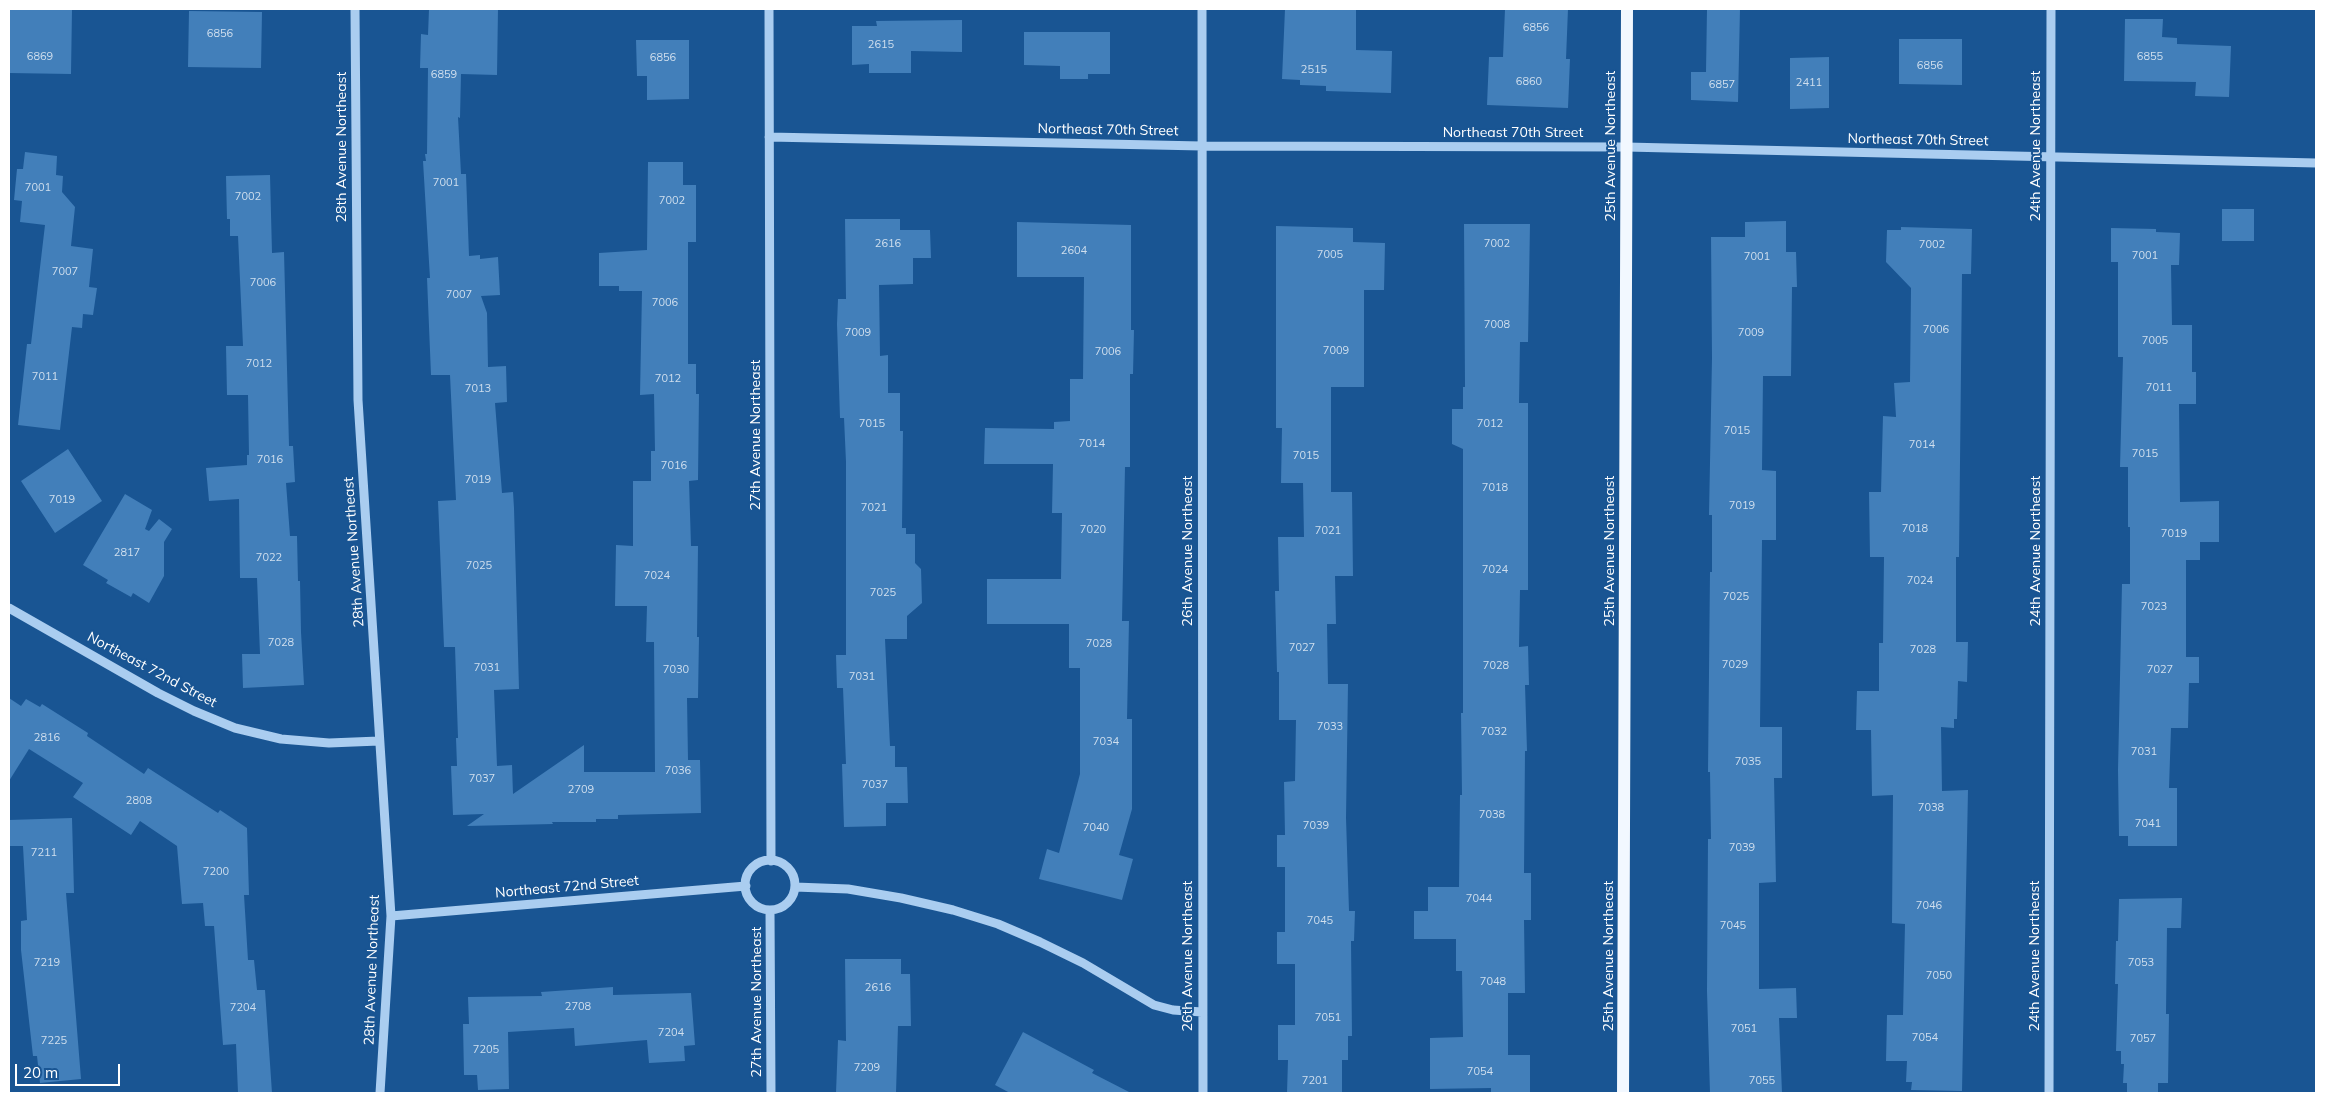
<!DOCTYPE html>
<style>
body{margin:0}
#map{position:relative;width:2325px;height:1102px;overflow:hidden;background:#195593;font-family:Mulish,sans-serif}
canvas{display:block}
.frame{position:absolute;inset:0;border:10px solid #fff;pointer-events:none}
.scale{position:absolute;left:15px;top:1064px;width:105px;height:22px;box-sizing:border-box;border:2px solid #fff;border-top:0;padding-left:6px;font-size:15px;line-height:18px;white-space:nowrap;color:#fff;-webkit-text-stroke:4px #195593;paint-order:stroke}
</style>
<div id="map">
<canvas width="2325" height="1102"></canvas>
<div class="frame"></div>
<div class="scale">20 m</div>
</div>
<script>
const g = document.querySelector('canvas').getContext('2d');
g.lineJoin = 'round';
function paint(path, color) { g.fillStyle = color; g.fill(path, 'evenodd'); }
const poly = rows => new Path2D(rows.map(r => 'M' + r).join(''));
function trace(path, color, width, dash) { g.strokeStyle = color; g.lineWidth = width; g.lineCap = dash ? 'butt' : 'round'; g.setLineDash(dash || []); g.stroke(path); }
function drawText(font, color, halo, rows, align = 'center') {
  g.font = font + ' Mulish,sans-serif'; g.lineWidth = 4; g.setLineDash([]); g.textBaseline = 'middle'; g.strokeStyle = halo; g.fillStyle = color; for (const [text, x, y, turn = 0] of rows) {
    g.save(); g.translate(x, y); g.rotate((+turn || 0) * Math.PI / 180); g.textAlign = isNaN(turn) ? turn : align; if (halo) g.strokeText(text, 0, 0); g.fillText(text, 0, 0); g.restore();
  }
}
const building = poly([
 [9,9,72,9,71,74,9,73],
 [429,9,498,9,497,75,461,74,460,118,458,117,461,174,466,174,469,256,480,255,480,259,498,257,500,295,481,296,487,313,488,367,506,366,507,402,495,403,502,493,513,492,514,508,519,689,494,690,497,766,512,765,513,794,584,745,584,772,655,772,654,642,646,642,647,606,615,606,616,545,633,546,633,481,651,481,651,451,655,451,654,394,640,395,642,291,619,291,619,286,599,286,599,253,647,250,648,162,683,162,683,185,696,185,696,242,688,242,688,364,696,364,696,394,699,394,698,480,689,481,691,546,698,546,697,637,699,637,698,698,687,698,688,760,700,760,701,813,618,815,618,819,596,819,596,822,552,822,553,824,467,826,484,814,453,815,451,766,457,766,456,738,458,738,455,647,444,647,438,501,456,500,450,375,431,375,427,278,430,278,429,262,423,161,426,161,425,154,427,154,428,68,420,68,421,34,428,35],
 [1285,9,1356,9,1356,50,1392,51,1391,93,1326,91,1326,86,1300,85,1300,80,1282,79],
 [1505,9,1568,9,1566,59,1570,59,1568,108,1487,105,1489,57,1503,57],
 [1707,9,1740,9,1738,102,1691,100,1691,72,1706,72],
 [189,11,262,12,261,68,188,67],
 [2125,19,2163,19,2162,37,2177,38,2177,44,2231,46,2229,97,2195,96,2196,82,2124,81],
 [962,20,962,52,911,51,911,73,869,73,869,64,852,65,852,26,877,26,876,21],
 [1024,32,1110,32,1110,74,1088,74,1088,79,1060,79,1060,66,1024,65],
 [1899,39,1962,39,1962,85,1899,84],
 [636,40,689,40,689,99,647,100,647,76,637,76],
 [1829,57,1829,108,1790,109,1790,58],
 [25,152,57,156,56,175,63,176,62,192,75,207,71,246,93,249,89,287,97,288,93,315,83,314,82,328,72,327,60,430,18,425,27,344,31,344,45,225,20,222,22,201,14,200,17,169,23,169],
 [270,175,272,253,284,252,289,446,293,446,295,482,286,483,290,536,297,536,298,581,300,581,301,632,304,685,243,688,242,654,260,654,257,578,240,578,239,499,209,501,206,468,247,465,247,455,249,455,248,395,227,395,226,346,243,346,238,236,230,236,230,219,227,219,226,176],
 [2222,209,2254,209,2254,241,2222,241],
 [845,219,900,219,900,230,930,230,931,258,913,258,913,284,879,285,880,356,888,355,888,393,900,393,900,431,903,431,902,528,906,528,906,534,915,534,915,563,921,569,922,603,907,616,907,639,885,639,890,746,895,746,895,767,907,767,908,803,886,803,886,826,844,827,842,764,846,764,843,688,837,688,836,655,846,655,846,462,844,418,840,418,837,324,838,299,846,299],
 [1786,221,1786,252,1796,252,1797,287,1792,287,1791,376,1763,376,1762,470,1776,471,1776,540,1762,540,1760,727,1782,727,1782,778,1774,778,1776,882,1759,883,1759,989,1796,988,1797,1018,1779,1018,1782,1093,1710,1093,1707,991,1708,839,1711,839,1710,772,1708,772,1710,572,1712,572,1712,515,1709,515,1712,358,1711,237,1745,237,1745,222],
 [1017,222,1131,225,1131,330,1134,330,1133,374,1130,374,1130,467,1125,467,1122,621,1129,621,1127,719,1132,719,1132,809,1119,855,1133,859,1122,900,1039,879,1047,849,1059,853,1080,774,1080,668,1069,668,1069,624,987,624,987,579,1061,579,1062,513,1052,513,1053,464,984,464,985,428,1054,429,1054,422,1070,421,1070,379,1083,379,1084,277,1017,277],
 [1464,224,1530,224,1528,342,1520,342,1519,403,1528,403,1528,590,1520,590,1519,647,1528,646,1529,685,1525,685,1527,751,1525,751,1524,873,1531,873,1531,920,1524,920,1525,993,1508,993,1508,1055,1530,1055,1530,1093,1491,1093,1491,1088,1430,1089,1430,1038,1463,1037,1462,971,1456,971,1456,939,1414,939,1414,911,1428,911,1428,887,1459,887,1460,795,1462,795,1461,713,1463,713,1463,449,1452,444,1452,409,1463,409,1463,387,1465,387],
 [1276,226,1353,228,1353,242,1385,243,1384,290,1364,290,1364,387,1331,387,1331,492,1352,492,1353,576,1335,576,1336,624,1327,624,1328,684,1348,684,1346,818,1349,911,1355,911,1354,941,1351,941,1352,1036,1348,1036,1348,1060,1342,1060,1342,1093,1287,1093,1288,1060,1278,1060,1278,1025,1295,1025,1295,964,1277,964,1277,932,1285,932,1285,867,1277,867,1277,835,1285,835,1284,782,1295,781,1296,720,1279,720,1279,672,1277,672,1275,591,1279,591,1278,537,1304,537,1303,483,1281,483,1282,428,1276,428],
 [1901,227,1972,229,1971,274,1962,274,1959,557,1956,557,1956,642,1968,642,1967,682,1958,681,1957,719,1954,719,1954,728,1941,727,1942,791,1968,790,1962,1091,1911,1090,1912,1082,1906,1082,1907,1061,1886,1061,1887,1015,1903,1015,1905,924,1892,923,1893,795,1872,796,1871,730,1856,730,1857,691,1879,691,1879,643,1883,643,1884,557,1870,557,1869,492,1881,492,1883,416,1896,417,1894,383,1910,382,1911,288,1886,262,1887,230,1901,230],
 [2111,228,2156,229,2156,232,2180,233,2179,265,2171,265,2172,325,2192,325,2192,372,2196,372,2196,404,2179,404,2180,502,2219,501,2219,542,2200,542,2200,560,2186,560,2186,657,2199,657,2199,683,2189,683,2188,728,2171,728,2169,788,2177,788,2177,846,2128,846,2128,836,2119,836,2118,770,2122,584,2130,584,2130,527,2128,527,2128,467,2120,467,2123,357,2118,357,2118,262,2111,262],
 [68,449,102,501,55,533,21,481],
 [125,494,152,510,145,529,149,531,159,519,172,529,164,542,164,576,149,603,133,593,131,597,106,583,108,580,83,565],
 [9,698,21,706,26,699,40,707,42,704,88,733,87,736,144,774,148,768,218,813,220,810,247,828,249,895,244,895,248,960,254,960,257,990,265,990,272,1093,238,1093,236,1044,223,1045,214,926,205,926,203,903,182,904,177,846,140,821,131,835,73,797,83,783,29,749,9,781],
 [72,818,74,893,66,893,81,1079,40,1083,37,1056,33,1056,21,950,21,921,27,920,23,846,9,846,9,820],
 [2182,898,2181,928,2167,928,2166,1014,2169,1014,2168,1083,2158,1083,2158,1093,2127,1093,2127,1083,2123,1083,2124,1064,2121,1064,2121,1051,2116,1051,2118,984,2115,984,2116,941,2118,941,2119,899],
 [845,959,901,959,901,974,910,974,911,1026,898,1026,896,1093,836,1093,838,1040,846,1041],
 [613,987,613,995,691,993,695,1045,684,1046,685,1061,649,1063,647,1040,575,1046,574,1028,508,1032,509,1089,478,1090,477,1075,464,1075,463,1024,469,1024,468,997,542,996,541,992],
 [1023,1032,1094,1070,1092,1073,1131,1093,1010,1093,995,1085]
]);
const minor = poly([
 [355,9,358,400,391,916,380,1093],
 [769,9,771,861],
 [1202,9,1203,1093],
 [769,137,1202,146,1626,147,2316,163],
 [9,608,158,693,194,711,235,728,281,739,329,743,379,741],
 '745 885a25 25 0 1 1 50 0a25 25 0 1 1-50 0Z',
 [795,887,848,889,901,898,953,910,998,924,1040,942,1083,963,1154,1005,1173,1010,1202,1012],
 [770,910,771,1093],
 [391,916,746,886],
 [2049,1093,2051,9]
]);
const major = poly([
 [1623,1093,1627,9]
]);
const numberNames = [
 ["6856",1536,28],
 ["6856",220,34],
 ["2615",881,45],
 ["6869",40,57],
 ["6855",2150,57],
 ["6856",663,58],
 ["6856",1930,66],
 ["2515",1314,70],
 ["6859",444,75],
 ["6860",1529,82],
 ["2411",1809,83],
 ["6857",1722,85],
 ["7001",446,183],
 ["7001",38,188],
 ["7002",248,197],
 ["7002",672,201],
 ["2616",888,244],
 ["7002",1497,244],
 ["7002",1932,245],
 ["2604",1074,251],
 ["7005",1330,255],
 ["7001",2145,256],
 ["7001",1757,257],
 ["7007",65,272],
 ["7006",263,283],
 ["7007",459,295],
 ["7006",665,303],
 ["7008",1497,325],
 ["7006",1936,330],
 ["7009",858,333],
 ["7009",1751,333],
 ["7005",2155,341],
 ["7009",1336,351],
 ["7006",1108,352],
 ["7012",259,364],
 ["7011",45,377],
 ["7012",668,379],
 ["7011",2159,388],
 ["7013",478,389],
 ["7015",872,424],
 ["7012",1490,424],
 ["7015",1737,431],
 ["7014",1092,444],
 ["7014",1922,445],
 ["7015",2145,454],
 ["7015",1306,456],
 ["7016",270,460],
 ["7016",674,466],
 ["7019",478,480],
 ["7018",1495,488],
 ["7019",62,500],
 ["7019",1742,506],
 ["7021",874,508],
 ["7018",1915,529],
 ["7020",1093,530],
 ["7021",1328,531],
 ["7019",2174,534],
 ["2817",127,553],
 ["7022",269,558],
 ["7025",479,566],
 ["7024",1495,570],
 ["7024",657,576],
 ["7024",1920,581],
 ["7025",883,593],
 ["7025",1736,597],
 ["7023",2154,607],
 ["7028",281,643],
 ["7028",1099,644],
 ["7027",1302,648],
 ["7028",1923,650],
 ["7029",1735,665],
 ["7028",1496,666],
 ["7031",487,668],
 ["7030",676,670],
 ["7027",2160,670],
 ["7031",862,677],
 ["7033",1330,727],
 ["7032",1494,732],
 ["2816",47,738],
 ["7034",1106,742],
 ["7031",2144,752],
 ["7035",1748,762],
 ["7036",678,771],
 ["7037",482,779],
 ["7037",875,785],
 ["2709",581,790],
 ["2808",139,801],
 ["7038",1931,808],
 ["7038",1492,815],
 ["7041",2148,824],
 ["7039",1316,826],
 ["7040",1096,828],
 ["7039",1742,848],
 ["7211",44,853],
 ["7200",216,872],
 ["7044",1479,899],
 ["7046",1929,906],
 ["7045",1320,921],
 ["7045",1733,926],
 ["7219",47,963],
 ["7053",2141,963],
 ["7050",1939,976],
 ["7048",1493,982],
 ["2616",878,988],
 ["2708",578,1007],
 ["7204",243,1008],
 ["7051",1328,1018],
 ["7051",1744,1029],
 ["7204",671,1033],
 ["7054",1925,1038],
 ["7057",2143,1039],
 ["7225",54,1041],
 ["7205",486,1050],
 ["7209",867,1068],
 ["7054",1480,1072],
 ["7201",1315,1081],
 ["7055",1762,1081]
];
const streetNames = [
 ["Northeast 70th Street",1108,130,1],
 ["Northeast 70th Street",1513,133],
 ["Northeast 70th Street",1918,140,1],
 ["25th Avenue Northeast",1611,146,-90],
 ["24th Avenue Northeast",2036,146,-90],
 ["28th Avenue Northeast",342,147,-90],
 ["27th Avenue Northeast",756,435,-90],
 ["26th Avenue Northeast",1188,551,-90],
 ["25th Avenue Northeast",1610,551,-90],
 ["24th Avenue Northeast",2036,551,-90],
 ["28th Avenue Northeast",354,552,-94],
 ["Northeast 72nd Street",152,670,28],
 ["Northeast 72nd Street",567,887,-5],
 ["26th Avenue Northeast",1188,956,-90],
 ["25th Avenue Northeast",1609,956,-90],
 ["24th Avenue Northeast",2035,956,-90],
 ["28th Avenue Northeast",372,970,-88],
 ["27th Avenue Northeast",757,1002,-90]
];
paint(building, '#427fba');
trace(minor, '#aacdf0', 9);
trace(major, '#f2f8ff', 12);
drawText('11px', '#d0dfee', null, numberNames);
drawText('14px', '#fff', '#195593', streetNames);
</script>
